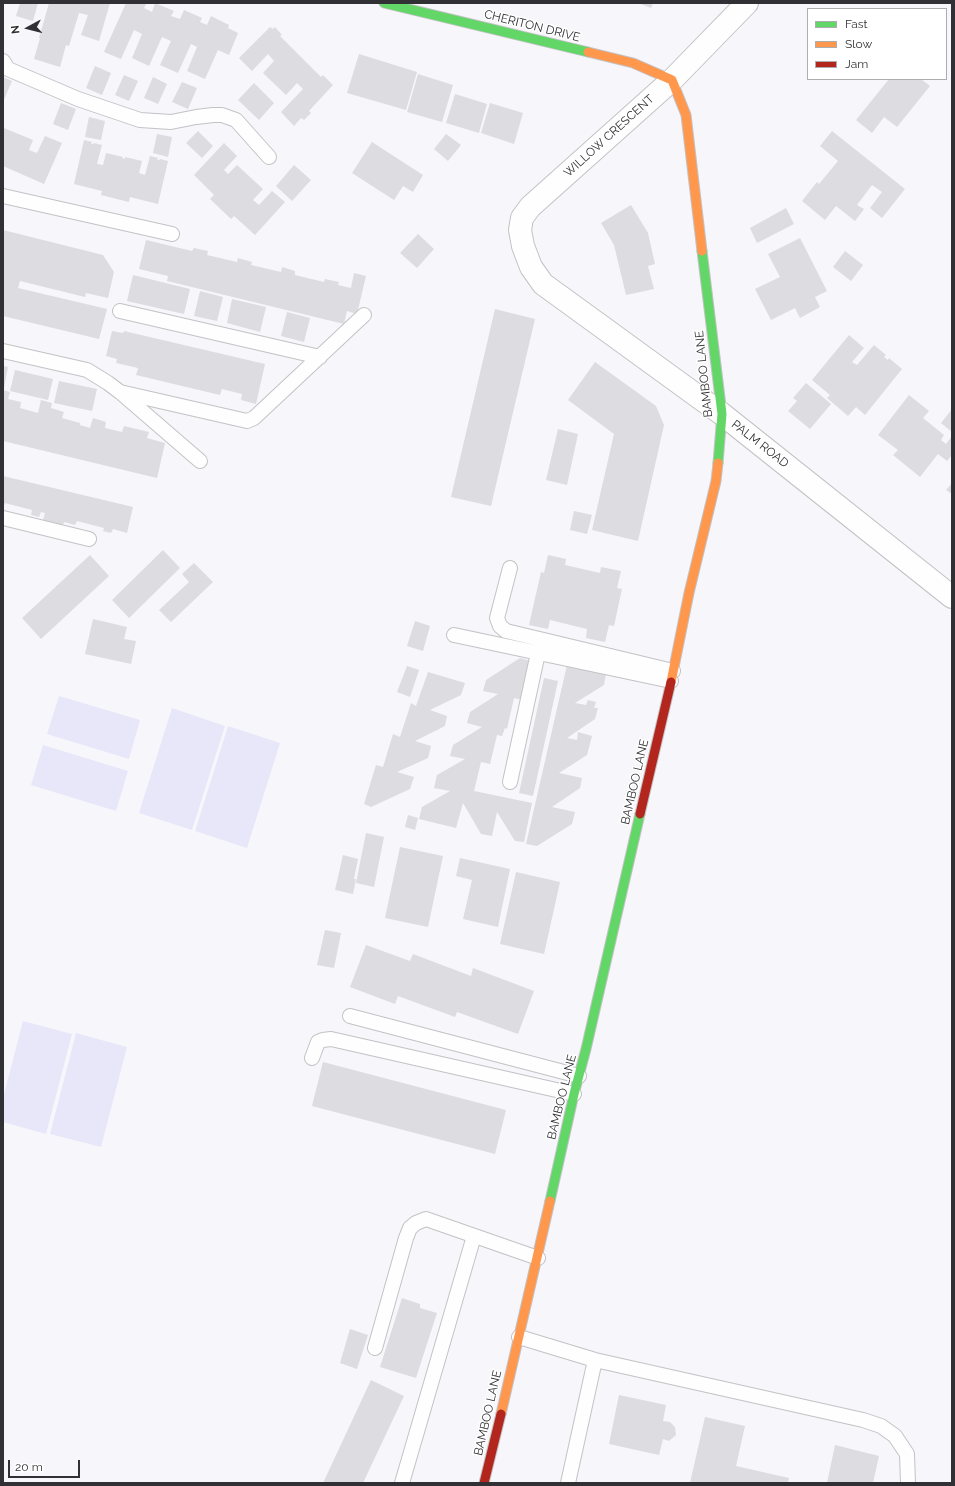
<!DOCTYPE html>
<style>
body{margin:0}
#map{position:relative;width:955px;height:1486px;overflow:hidden;background:#f6f6fb;font-family:Raleway,sans-serif}
canvas{display:block}
.frame{position:absolute;inset:0;border:4px solid #313034;pointer-events:none}
.legend{position:absolute;left:807px;top:8px;width:140px;height:72px;box-sizing:border-box;background:#fff;border:1px solid #adacae;margin:0;padding:5px 7px;list-style:none;font-size:12px;color:#313034}
.legend li{display:flex;align-items:center;gap:8px;height:20px}
.legend b{width:20px;border:1px solid #adacae}
.north{position:absolute;left:8px;top:8px;width:40px;height:40px;-webkit-text-stroke:3px #fff;paint-order:stroke;rotate:263deg;font-size:11px;font-weight:700;line-height:16px;text-align:center;color:#313034}
.north::after{content:'';display:block;margin:auto;width:14px;height:18px;background:#313034;clip-path:polygon(50% 0,100% 100%,50% 72%,0 100%)}
.scale{position:absolute;left:8px;top:1460px;width:72px;height:18px;box-sizing:border-box;border:2px solid #313034;border-top:0;padding-left:5px;font-size:12px;line-height:14px;white-space:nowrap;color:#313034;-webkit-text-stroke:3px #fff;paint-order:stroke}
</style>
<div id="map">
<canvas width="955" height="1486"></canvas>
<div class="frame"></div>
<ul class="legend">
<li><b style="height:5px;background:#63d668"></b>Fast</li>
<li><b style="height:5px;background:#ff974d"></b>Slow</li>
<li><b style="height:5px;background:#b3261e"></b>Jam</li>
</ul>
<div class="north">N</div>
<div class="scale">20 m</div>
</div>
<script>
const g = document.querySelector('canvas').getContext('2d');
g.lineJoin = 'round';
function paint(path, color) { g.fillStyle = color; g.fill(path, 'evenodd'); }
const poly = rows => new Path2D(rows.map(r => 'M' + r).join(''));
function trace(path, color, width, dash) { g.strokeStyle = color; g.lineWidth = width; g.lineCap = dash ? 'butt' : 'round'; g.setLineDash(dash || []); g.stroke(path); }
function drawText(font, color, halo, rows, align = 'center') {
  g.font = font + ' Raleway,sans-serif'; g.lineWidth = 3; g.setLineDash([]); g.textBaseline = 'middle'; g.strokeStyle = halo; g.fillStyle = color; for (const [text, x, y, turn = 0] of rows) {
    g.save(); g.translate(x, y); g.rotate((+turn || 0) * Math.PI / 180); g.textAlign = isNaN(turn) ? turn : align; if (halo) g.strokeText(text, 0, 0); g.fillText(text, 0, 0); g.restore();
  }
}
const green = poly([
 [59,696,140,720,129,759,47,734],
 [172,708,225,726,192,830,139,813],
 [228,726,280,743,247,848,195,831],
 [43,745,128,771,116,811,31,785],
 [23,1021,72,1034,46,1134,3,1122,3,1098],
 [76,1033,127,1047,101,1147,50,1134]
]);
const building = poly([
 [20,3,38,3,33,21,16,16],
 [49,3,110,3,99,41,81,35,88,15,79,13,69,46,66,45,60,67,34,59,40,38,39,38],
 [126,3,142,3,146,4,144,8,152,12,155,3,174,11,171,16,180,19,184,10,202,18,200,22,207,25,211,16,229,25,228,28,238,33,229,55,218,50,205,79,187,71,197,47,191,44,178,73,160,65,171,41,162,37,149,66,132,58,142,34,134,30,121,59,104,52],
 [638,3,653,3,651,8],
 [270,27,273,29,275,27,282,35,280,36,321,77,323,75,333,85,309,111,311,113,304,120,301,118,294,126,281,112,303,89,297,83,286,95,263,73,274,61,268,54,252,71,239,58],
 [359,54,417,72,406,110,347,93],
 [95,66,111,73,102,95,86,88],
 [418,74,453,85,442,122,407,112],
 [124,75,138,81,129,101,115,95],
 [3,77,12,81,3,102],
 [153,77,167,84,158,104,144,98],
 [889,79,921,79,930,86,897,127,884,117,872,133,856,120],
 [182,82,197,88,188,109,172,102],
 [254,83,274,103,259,120,238,100],
 [455,94,487,104,479,133,446,123],
 [61,103,76,109,68,130,53,124],
 [490,103,523,113,514,144,481,133],
 [89,117,105,121,101,140,85,137],
 [4,128,33,140,29,150,37,153,45,136,62,143,44,184,3,166,3,131],
 [198,131,213,146,202,158,186,143],
 [832,131,905,189,882,218,870,208,882,192,872,185,857,205,864,209,855,221,836,206,825,220,802,201,817,182,819,184,838,161,820,146],
 [157,134,172,137,168,157,153,153],
 [446,134,461,145,448,161,434,149],
 [84,140,92,142,91,144,93,144,94,143,102,145,97,164,103,165,106,153,123,157,122,158,125,159,125,157,142,161,139,173,145,175,150,156,158,158,157,160,159,160,160,159,168,161,158,204,130,197,129,202,101,195,102,191,74,184],
 [372,142,423,175,413,192,403,186,394,200,352,173],
 [224,143,237,156,224,170,228,174,237,165,263,189,253,200,259,205,272,191,285,202,255,235,234,216,231,219,210,199,214,195,194,175],
 [294,165,311,180,292,201,276,186],
 [631,205,648,233,655,264,648,266,654,289,626,295,614,245,601,223],
 [786,208,794,224,757,243,750,228],
 [3,230,103,255,114,272,108,298,86,293,85,297,20,281,18,288,107,309,99,339,3,316],
 [418,234,434,249,417,268,400,253],
 [800,238,827,291,815,297,820,307,800,318,795,308,771,320,755,289,780,277,768,254],
 [146,240,192,251,194,248,208,251,207,255,237,262,238,258,252,262,251,265,281,272,282,267,295,271,295,275,324,282,325,279,339,282,338,285,351,288,354,273,366,276,357,314,347,311,344,324,167,281,168,276,139,269],
 [845,251,863,265,851,281,833,267],
 [133,275,190,289,184,314,127,301],
 [200,291,223,297,217,321,194,316],
 [232,299,266,307,260,332,227,323],
 [495,309,535,319,491,506,451,497],
 [287,312,310,318,304,342,281,336],
 [112,331,123,333,124,331,265,364,256,404,241,400,242,394,222,389,220,395,136,375,138,368,116,363,117,359,106,356],
 [849,335,864,348,852,362,857,365,874,345,886,355,884,357,888,360,889,358,902,369,865,415,856,407,848,416,827,398,830,395,812,380],
 [595,362,656,406,664,425,638,541,592,530,614,434,568,400],
 [3,366,8,367,4,388,3,388],
 [15,370,53,379,48,400,10,391],
 [59,381,97,389,92,411,54,403],
 [806,383,831,404,810,429,788,411,797,401,793,398],
 [3,390,10,392,8,399,21,402,20,408,38,413,41,400,52,403,51,408,64,412,62,418,80,423,80,425,90,428,93,418,106,422,105,428,122,432,124,426,149,432,147,438,165,443,157,478,3,441],
 [909,395,929,411,923,418,944,435,941,440,946,444,952,436,952,455,947,461,938,454,920,477,893,455,898,450,878,435],
 [952,409,952,432,941,423],
 [558,429,578,434,567,485,546,480],
 [3,476,133,507,127,533,113,529,111,533,103,531,104,528,77,521,75,525,64,522,63,525,43,520,45,513,41,512,39,517,31,515,32,510,5,503,3,508],
 [952,483,952,494,946,490],
 [574,511,592,515,587,534,570,530],
 [163,550,180,568,129,618,112,600],
 [90,555,109,576,41,639,22,618],
 [548,555,566,559,565,565,600,573,601,567,621,571,617,588,622,589,614,626,609,625,605,642,586,638,587,629,550,620,548,629,529,625,541,572,544,573],
 [194,563,213,582,171,622,159,610,189,582,182,574],
 [93,619,127,627,124,639,136,641,131,664,85,654],
 [415,621,430,626,423,651,407,646],
 [520,658,531,661,522,700,514,698,507,729,505,728,502,736,497,735,490,764,481,762,474,791,532,803,524,842,515,841,497,812,492,836,481,834,463,803,456,828,419,819,422,807,450,791,434,788,437,775,465,759,450,756,453,745,482,727,467,723,470,712,498,694,483,691,486,680],
 [567,665,606,674,604,685,575,703,586,705,588,700,596,702,594,708,598,708,595,719,567,738,577,740,578,732,592,736,587,755,559,773,582,778,580,788,552,807,575,812,572,824,537,846,526,844],
 [407,666,419,670,410,697,397,692],
 [428,672,465,683,461,695,430,710,447,716,445,726,415,741,431,746,428,758,397,772,414,777,410,789,371,807,364,804,376,765,383,767,393,734,400,737,411,703,416,706],
 [544,678,558,681,533,796,519,793],
 [408,815,418,818,415,830,405,827],
 [366,833,384,837,374,887,356,883],
 [400,847,443,856,428,927,385,918],
 [343,855,358,859,354,879,356,879,353,894,335,890],
 [460,858,510,869,498,927,463,919,472,880,456,876],
 [516,872,560,882,544,954,500,944],
 [325,930,341,933,334,968,317,965],
 [366,945,410,961,413,954,471,976,473,968,534,991,518,1034,457,1012,455,1017,398,996,395,1004,350,987],
 [323,1062,506,1110,495,1154,312,1106],
 [402,1298,420,1304,420,1308,437,1313,416,1378,380,1367],
 [350,1329,368,1335,357,1369,340,1363],
 [371,1380,404,1396,363,1483,323,1483],
 [619,1395,666,1405,663,1421,670,1422,675,1427,676,1435,669,1441,663,1439,659,1455,609,1444],
 [705,1417,745,1426,736,1466,789,1478,788,1483,690,1483],
 [835,1445,879,1456,873,1483,827,1483]
]);
const lane = poly([
 [3,61,8,69,78,99,140,120,171,122,196,117,213,115,222,115,236,120,269,157],
 [3,196,172,234],
 [120,311,320,357],
 [3,351,87,370,108,383,120,392,200,461],
 [120,392,247,421,254,418,364,315],
 [3,518,89,539],
 [510,568,497,618,500,626,506,631,673,671],
 [454,635,671,681],
 [510,782,538,653],
 [350,1016,579,1076],
 [312,1058,318,1042,323,1040,331,1039,574,1094],
 [519,1337,595,1360,863,1420,881,1426,895,1436,907,1454,908,1483],
 [375,1348,406,1238,410,1228,416,1223,426,1219,538,1258],
 [402,1483,474,1236],
 [568,1483,595,1360]
]);
const street = poly([
 [747,3,672,80,530,207,522,218,520,230,523,246,531,267,543,284,722,414,952,597]
]);
const fast = poly([
 [384,3,588,52],
 [702,251,722,414,718,463],
 [550,1201,574,1094,586,1049,640,814]
]);
const slow = poly([
 [588,52,633,63,672,80,686,115,702,251],
 [671,682,689,593,716,481,718,463],
 [501,1414,550,1201]
]);
const jam = poly([
 [640,814,671,682],
 [484,1483,501,1414]
]);
const streetNames = [
 ["CHERITON DRIVE",532,26,14],
 ["WILLOW CRESCENT",609,136,-42],
 ["BAMBOO LANE",704,374,-96],
 ["PALM ROAD",760,444,38],
 ["BAMBOO LANE",635,782,-77],
 ["BAMBOO LANE",562,1097,-76],
 ["BAMBOO LANE",488,1413,-77]
];
paint(green, '#e8e7f9');
paint(building, '#dddce0');
trace(lane, '#c3c3c6', 16);
trace(street, '#c3c3c6', 24);
trace(fast, '#c3c3c6', 11);
trace(slow, '#c3c3c6', 11);
trace(jam, '#c3c3c6', 11);
trace(lane, '#fefefe', 14);
trace(street, '#fefefe', 22);
trace(fast, '#63d668', 9);
trace(slow, '#ff974d', 9);
trace(jam, '#b3261e', 9);
drawText('12px', '#313034', '#fff', streetNames);
</script>
